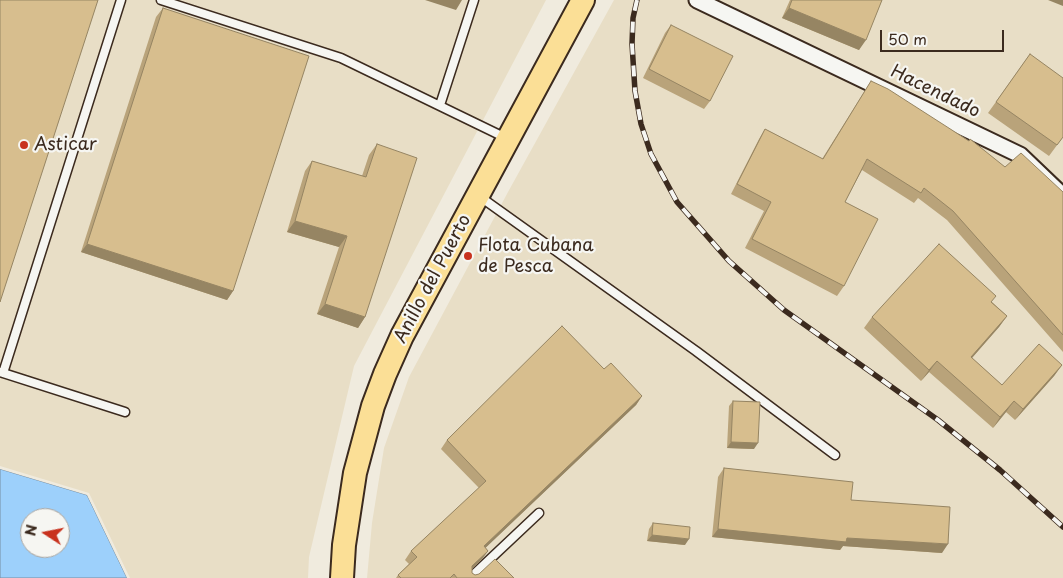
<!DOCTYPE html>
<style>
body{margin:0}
#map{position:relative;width:1063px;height:578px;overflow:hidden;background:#f0ebde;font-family:"Playpen Sans",sans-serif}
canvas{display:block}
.north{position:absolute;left:20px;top:508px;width:50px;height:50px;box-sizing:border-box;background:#f6f6f2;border:1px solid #aba49d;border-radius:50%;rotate:281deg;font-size:14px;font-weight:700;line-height:20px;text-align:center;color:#3b2a1e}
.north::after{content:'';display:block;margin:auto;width:18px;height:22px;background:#c8321e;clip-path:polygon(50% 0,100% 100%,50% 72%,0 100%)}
.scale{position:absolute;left:880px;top:30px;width:124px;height:22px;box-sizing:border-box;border:2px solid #3b2a1e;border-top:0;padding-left:6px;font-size:15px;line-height:18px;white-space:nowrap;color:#3b2a1e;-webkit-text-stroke:4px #f6f6f2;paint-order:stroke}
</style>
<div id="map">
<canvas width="1063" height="578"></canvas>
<div class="north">N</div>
<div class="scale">50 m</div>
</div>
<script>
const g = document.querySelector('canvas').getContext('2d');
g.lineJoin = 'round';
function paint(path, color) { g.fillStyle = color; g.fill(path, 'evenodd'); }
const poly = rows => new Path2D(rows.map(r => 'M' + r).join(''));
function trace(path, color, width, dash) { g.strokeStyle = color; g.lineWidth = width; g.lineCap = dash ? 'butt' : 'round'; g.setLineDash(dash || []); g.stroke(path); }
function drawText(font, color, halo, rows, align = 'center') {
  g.font = font + ' "Playpen Sans",sans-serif'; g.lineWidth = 4.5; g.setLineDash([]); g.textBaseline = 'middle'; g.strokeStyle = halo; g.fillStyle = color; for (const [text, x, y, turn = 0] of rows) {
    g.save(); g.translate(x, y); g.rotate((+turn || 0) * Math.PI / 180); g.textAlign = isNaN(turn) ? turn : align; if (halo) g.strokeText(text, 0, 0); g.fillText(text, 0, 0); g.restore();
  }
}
const built = poly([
 [0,0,546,0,354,366,309,557,308,578,127,578,87,495,0,469],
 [614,0,1063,0,1063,578,367,578,372,523,384,448,409,377,508,192]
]);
const water = poly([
 [0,469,87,495,127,578,0,578,0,469],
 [30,518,60,518,60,548,30,548,30,518]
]);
const pier = poly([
 [0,466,89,493,130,578,127,578,87,495,0,469]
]);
const lane = poly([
 [161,0,341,58,506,138],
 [440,105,474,0],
 [479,196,696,351,835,455],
 [0,372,125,412],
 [3,373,121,0],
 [470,578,539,513]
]);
const street = poly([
 [697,0,1020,155,1063,196]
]);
const primary = poly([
 [342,578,344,545,355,473,373,406,385,374,402,336,583,0]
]);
const rail = poly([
 [637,0,633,18,632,44,635,91,641,124,651,154,677,202,729,261,784,310,938,420,1000,470,1063,527]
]);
const wall = poly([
 [790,0,882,0,859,50,782,18],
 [163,8,233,291,227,300,81,252,156,17],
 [671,25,710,101,704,109,643,78,665,33],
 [1030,54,1063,137,1049,156,988,113],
 [871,81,1005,167,1063,192,1063,352,947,220,918,198,914,203,862,170,845,202,844,286,837,296,745,248,764,211,731,194,759,139,765,129,822,159],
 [377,144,365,317,358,328,317,314,339,247,287,232,305,171,312,161,362,176,369,155],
 [992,302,1007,316,999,327,972,358,1002,385,1062,365,1054,376,1015,420,1006,412,993,428,929,372,921,381,864,328,872,317],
 [604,369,642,396,636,405,485,548,488,551,482,559,472,569,472,573,475,575,514,578,396,578,398,575,409,564,405,560,411,551,479,488,441,449,447,440],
 [733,401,754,449,727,448,729,406],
 [724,468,851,500,942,553,843,546,840,550,712,537,718,477],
 [653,523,685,545,647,541,649,529]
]);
const shadedWall = poly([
 [425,0,462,0,456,10],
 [1048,0,1063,0,1063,6],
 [789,8,866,40,859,50,782,18],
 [295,221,347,236,339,247,287,232],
 [87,244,233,291,227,300,81,252],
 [325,304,365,317,358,328,317,314],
 [1007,316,999,327,963,368,971,357],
 [937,361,929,372,921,381,929,370],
 [1062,365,1054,376,1015,420,1023,409],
 [642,396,636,405,478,555,484,546],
 [1014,401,1006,412,993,428,1000,417],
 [731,442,758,443,754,449,727,448],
 [718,529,847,538,948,544,942,553,843,546,840,550,712,537],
 [652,535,689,539,685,545,647,541],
 [488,551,482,559,466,574,472,566]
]);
const building = poly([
 [0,0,98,0,0,302,0,0],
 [792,0,882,0,866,40,789,8,792,0],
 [163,8,309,56,233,291,87,244,163,8],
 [671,25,733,56,710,101,649,69,671,25],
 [1030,54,1063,78,1063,137,1057,145,996,102,1030,54],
 [871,81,888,89,969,141,970,139,1005,167,1021,153,1063,192,1063,335,953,211,924,188,921,193,867,159,845,202,878,219,844,286,752,239,771,202,737,184,765,129,823,159,871,81],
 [377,144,417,158,365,317,325,304,347,236,295,221,312,161,366,177,377,144],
 [939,244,996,296,991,302,1007,316,971,357,1002,385,1039,344,1062,365,1023,409,1014,401,1000,417,937,361,929,370,872,317,939,244],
 [562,326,604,369,611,363,642,396,484,546,488,551,472,566,472,573,475,575,479,574,495,559,514,578,457,578,454,574,450,578,401,578,398,575,417,557,411,551,486,481,447,440,562,326],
 [733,401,760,402,758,443,731,442,733,401],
 [724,468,853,482,851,500,950,507,948,544,847,538,846,542,718,529,724,468],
 [653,523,690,527,689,539,652,535,653,523]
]);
const markers = [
 [24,145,5,"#c8321e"],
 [468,256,5,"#c8321e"]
];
const streetNames = [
 ["Hacendado",935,92,26],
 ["Anillo del Puerto",433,279,-62]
];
const poiNames = [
 ["Asticar",34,145],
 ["Flota Cubana",478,246],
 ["de Pesca",478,267]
];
paint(built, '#e8dec6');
paint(water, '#9dd0fb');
trace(water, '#768ea3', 1);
paint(pier, '#f0ebde');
trace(lane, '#3b2a1e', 11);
trace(street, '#3b2a1e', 19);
trace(primary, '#3b2a1e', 26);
trace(lane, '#f6f6f2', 8);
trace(street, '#f6f6f2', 15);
trace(primary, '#fbdf96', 22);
trace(rail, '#3b2a1e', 5.5);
trace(rail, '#f6f6f2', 4, [11]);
paint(wall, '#b9a37a');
paint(shadedWall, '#968563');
paint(building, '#d7be8e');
trace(building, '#968563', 1);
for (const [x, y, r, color] of markers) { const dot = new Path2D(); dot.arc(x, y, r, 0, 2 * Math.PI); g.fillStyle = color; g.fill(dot); trace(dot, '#f6f6f2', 2); }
drawText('18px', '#3b2a1e', '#f6f6f2', streetNames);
drawText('18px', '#3b2a1e', '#f6f6f2', poiNames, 'left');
</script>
